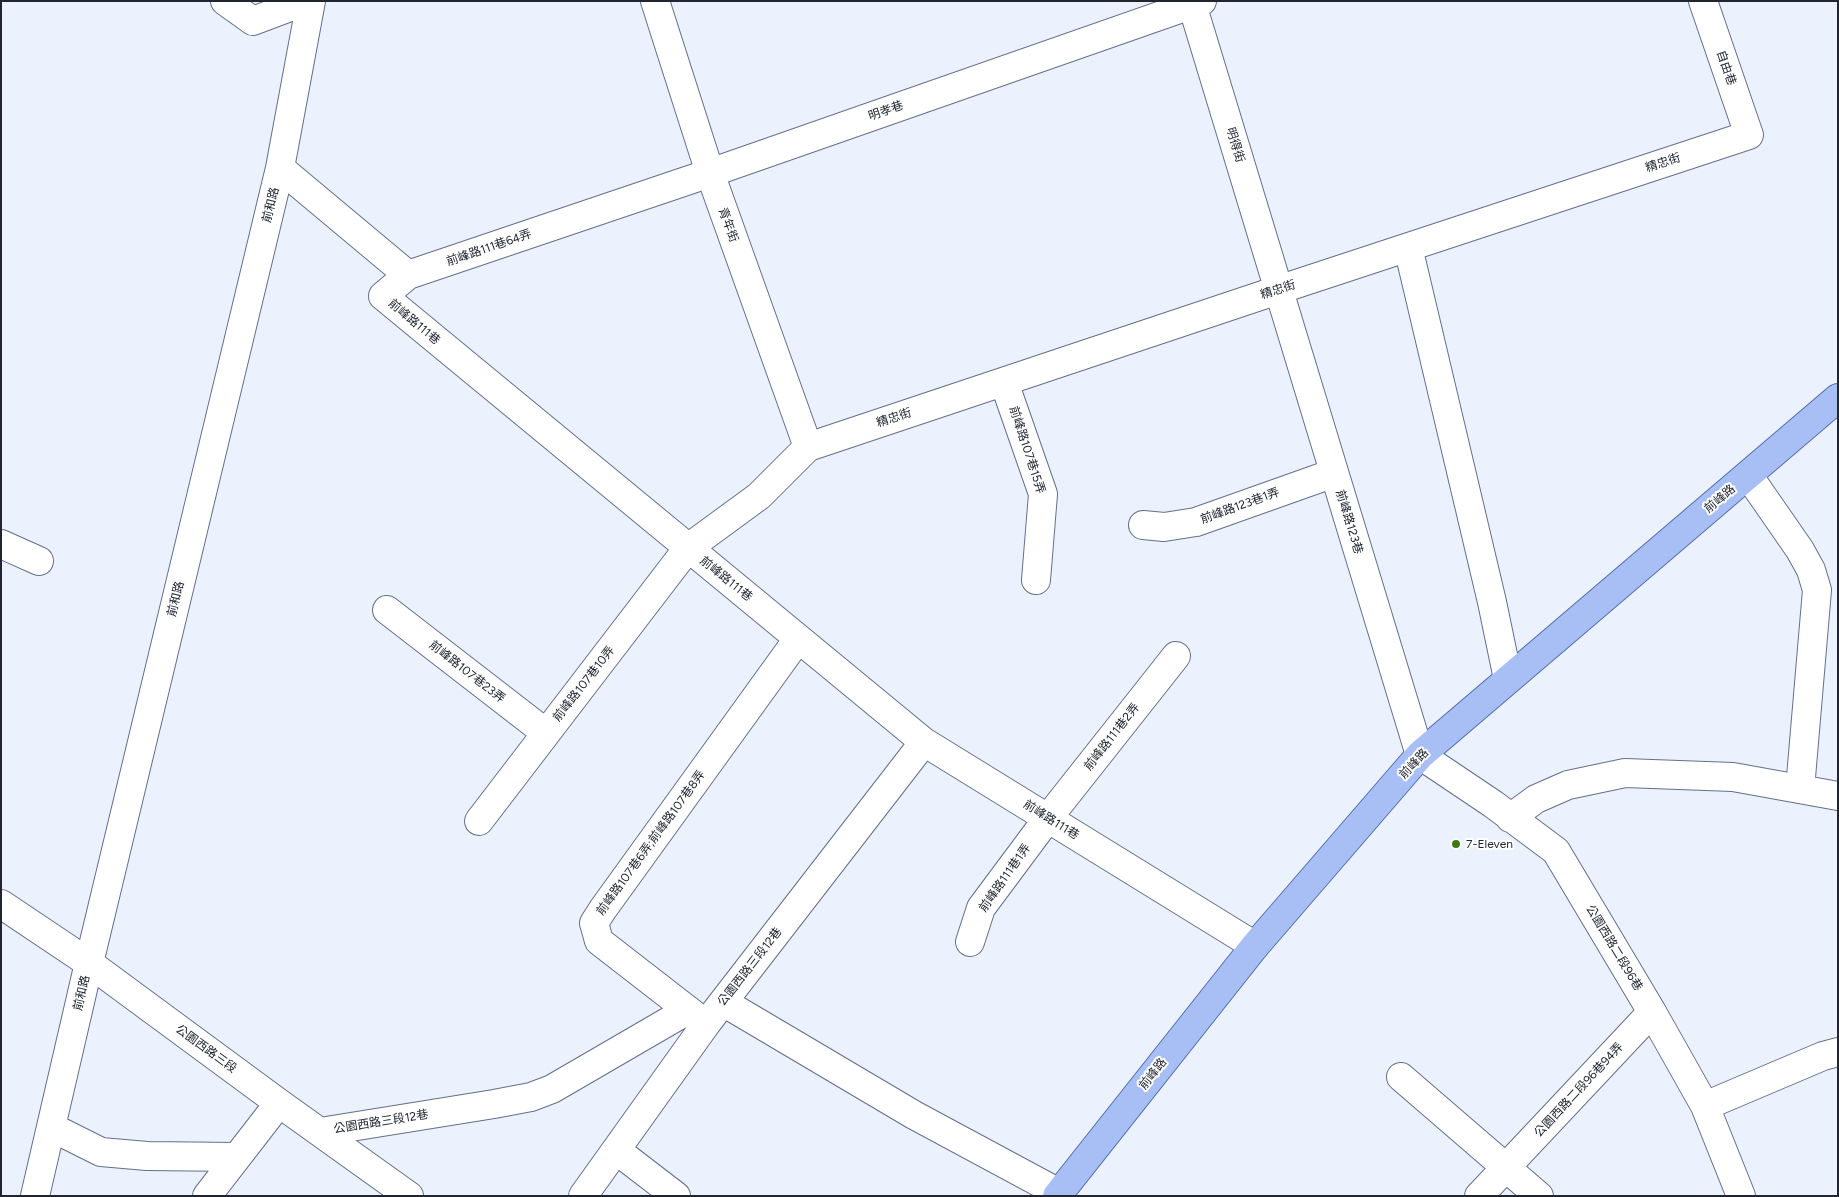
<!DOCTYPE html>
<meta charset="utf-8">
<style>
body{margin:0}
#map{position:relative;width:1839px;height:1197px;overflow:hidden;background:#ebf1fd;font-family:Figtree,sans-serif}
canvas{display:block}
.frame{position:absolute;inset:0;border:2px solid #20252f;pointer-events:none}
</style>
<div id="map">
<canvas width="1839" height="1197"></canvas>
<div class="frame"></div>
</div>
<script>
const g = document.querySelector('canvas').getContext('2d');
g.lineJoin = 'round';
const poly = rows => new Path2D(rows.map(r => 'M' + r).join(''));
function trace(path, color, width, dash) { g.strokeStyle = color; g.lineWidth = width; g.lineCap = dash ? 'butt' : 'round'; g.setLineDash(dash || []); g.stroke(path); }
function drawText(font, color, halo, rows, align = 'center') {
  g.font = font + ' Figtree,"Noto Sans TC",sans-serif'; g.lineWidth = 4; g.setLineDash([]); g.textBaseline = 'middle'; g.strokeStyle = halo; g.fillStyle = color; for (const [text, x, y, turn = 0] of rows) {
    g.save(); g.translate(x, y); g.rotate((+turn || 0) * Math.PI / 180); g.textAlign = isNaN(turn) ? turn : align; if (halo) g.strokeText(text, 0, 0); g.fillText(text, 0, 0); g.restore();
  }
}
const minor = poly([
 [225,1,253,21,306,1],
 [655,1,710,173,808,447],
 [1191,1,1420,755,1493,804,1556,851,1652,1012,1705,1106,1741,1196],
 [280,168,408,275,383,296,924,742,1255,946],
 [1408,247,1492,602,1508,679],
 [408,275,710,173,1202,1],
 [1004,382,1043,494,1036,580],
 [1748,475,1800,550,1811,570,1817,590,1800,789],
 [1143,525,1164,527,1196,522,1334,473],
 [1,544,39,561],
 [387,610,546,733],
 [1510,818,1536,799,1568,785,1625,773,1733,777,1838,796],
 [479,821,688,548,759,496,808,447,1278,290,1749,135,1703,1],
 [1,904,89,963,279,1103,409,1196],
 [970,942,981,908,1048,818,1176,656],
 [723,1002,914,1115,1059,1193],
 [706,1024,599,941,594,923,603,909,798,639],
 [1401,1077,1539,1196],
 [1705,1106,1823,1056,1838,1052],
 [51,1127,101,1152,147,1156,237,1157],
 [320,1132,494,1104,531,1097,552,1089,688,1010],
 [616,1150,676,1196],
 [35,1196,89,963,280,168,311,1],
 [207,1196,279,1103],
 [583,1196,706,1024,924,742],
 [1479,1196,1652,1012]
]);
const major = poly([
 [1057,1196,1255,946,1420,755,1838,398]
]);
const markers = [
 [1456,844,5,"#3e7b15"]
];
const streetNames = [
 ["自由巷",1726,68,71],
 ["明孝巷",886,111,-19],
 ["明得街",1235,145,73],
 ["精忠街",1663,163,-18],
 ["前和路",271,205,-76],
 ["青年街",728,225,70],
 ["前峰路111巷64弄",489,248,-19],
 ["精忠街",1278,290,-18],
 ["前峰路111巷",414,322,40],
 ["精忠街",894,418,-18],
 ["前峰路107巷15弄",1027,450,72],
 ["前峰路",1720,499,-40],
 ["前峰路123巷1弄",1240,506,-20],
 ["前峰路123巷",1349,522,73],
 ["前峰路111巷",726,579,39],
 ["前和路",176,599,-76],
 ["前峰路107巷23弄",467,672,38],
 ["前峰路107巷10弄",584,684,-52],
 ["前峰路111巷2弄",1112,737,-52],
 ["前峰路",1414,764,-47],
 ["前峰路111巷",1051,820,32],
 ["前峰路107巷6弄;前峰路107巷8弄",651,843,-54],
 ["前峰路111巷1弄",1005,878,-55],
 ["公園西路二段96巷",1614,948,59],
 ["公園西路三段12巷",750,967,-52],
 ["前和路",82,993,-77],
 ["公園西路三段",206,1049,36],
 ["前峰路",1153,1074,-52],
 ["公園西路二段96巷94弄",1579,1090,-47],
 ["公園西路三段12巷",381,1122,-9]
];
const poiNames = [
 ["7-Eleven",1466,844]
];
trace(minor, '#64708a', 30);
trace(major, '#526eab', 30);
trace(minor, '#fff', 28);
trace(major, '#a7bff5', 28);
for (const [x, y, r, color] of markers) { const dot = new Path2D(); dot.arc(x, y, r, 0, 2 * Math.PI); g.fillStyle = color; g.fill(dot); trace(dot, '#fefefe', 2); }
drawText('12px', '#20252f', '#fefefe', streetNames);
drawText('12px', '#20252f', '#fefefe', poiNames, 'left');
</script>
